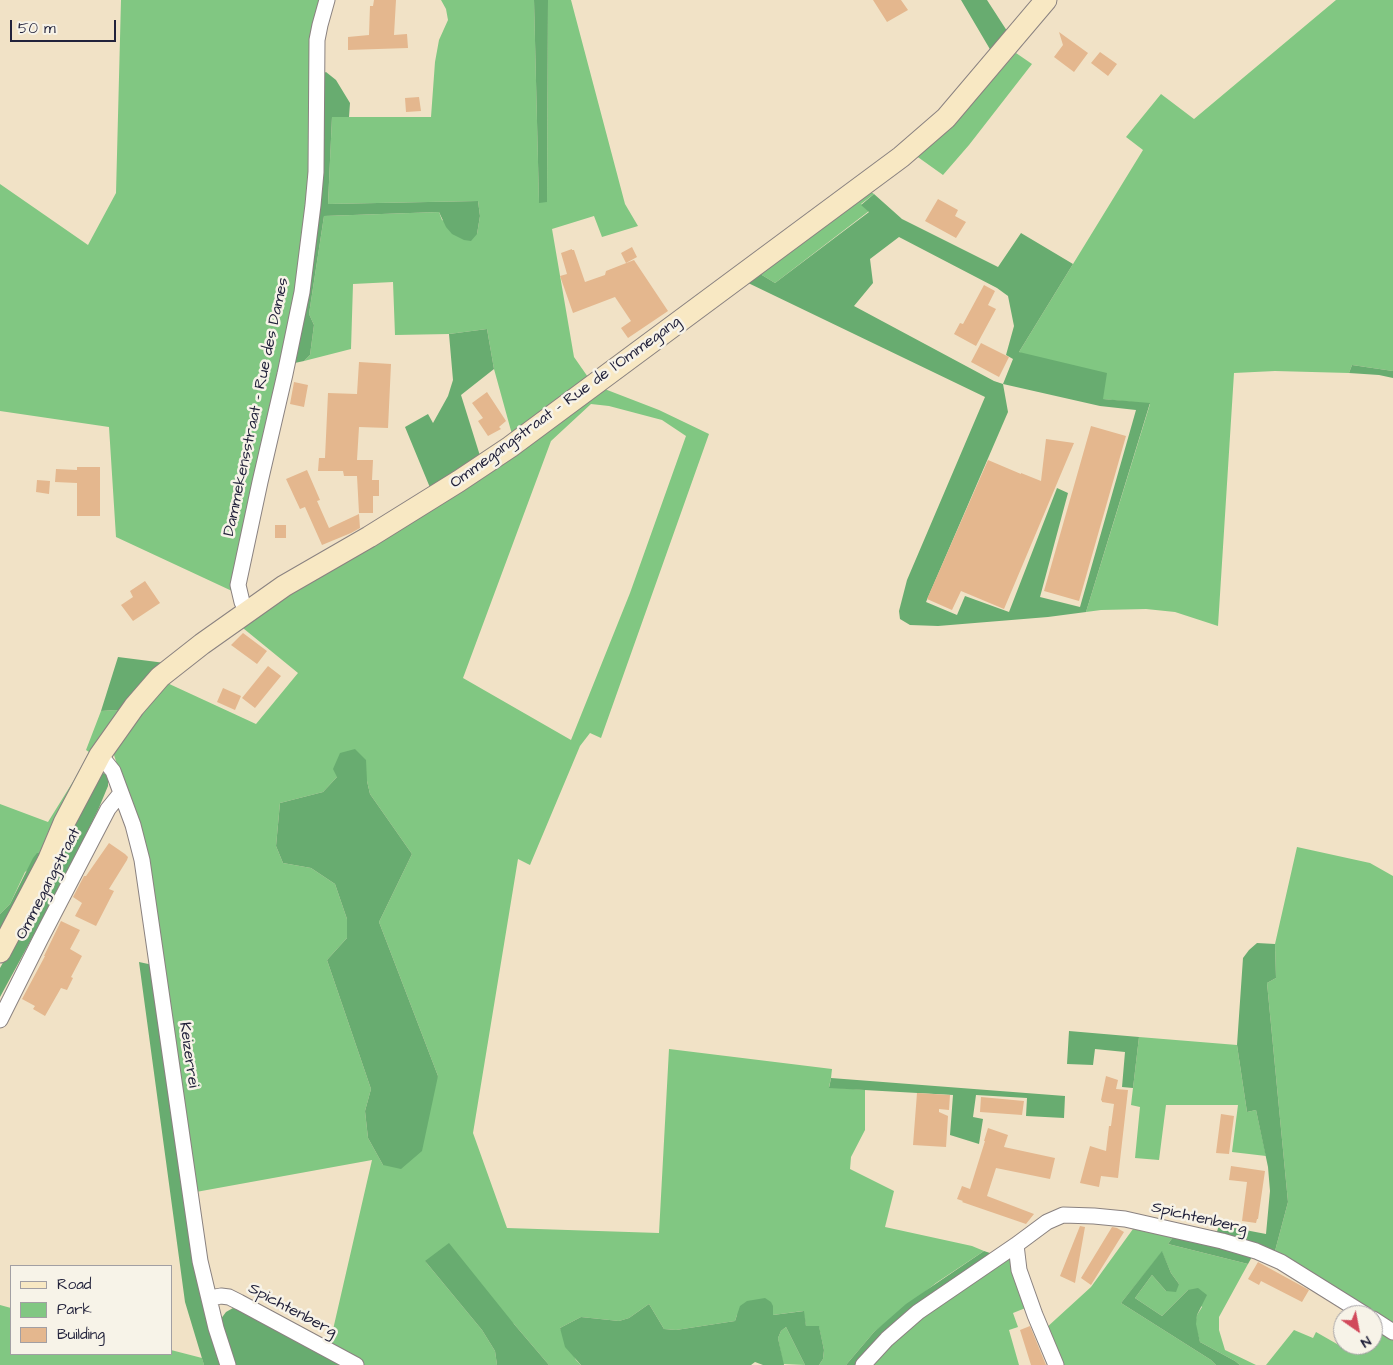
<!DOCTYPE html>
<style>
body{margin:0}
#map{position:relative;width:1393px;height:1365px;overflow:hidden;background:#f1e2c6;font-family:"Architects Daughter",sans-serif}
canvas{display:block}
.legend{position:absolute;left:10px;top:1265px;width:162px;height:90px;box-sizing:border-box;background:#f7f3e8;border:1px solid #a29fa3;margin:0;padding:6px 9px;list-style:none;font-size:15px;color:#22223b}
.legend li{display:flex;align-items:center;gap:10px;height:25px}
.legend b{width:25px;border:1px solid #a29fa3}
.north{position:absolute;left:1333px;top:1305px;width:50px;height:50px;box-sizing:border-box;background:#f7f3e8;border:1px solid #a29fa3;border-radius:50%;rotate:147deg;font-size:14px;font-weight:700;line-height:20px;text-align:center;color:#22223b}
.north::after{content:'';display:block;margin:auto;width:18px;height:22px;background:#d1495b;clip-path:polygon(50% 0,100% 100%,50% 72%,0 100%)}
.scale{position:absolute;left:10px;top:20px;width:106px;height:22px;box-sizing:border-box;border:2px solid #22223b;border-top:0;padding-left:6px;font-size:15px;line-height:18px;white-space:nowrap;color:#22223b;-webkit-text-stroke:4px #f7f3e8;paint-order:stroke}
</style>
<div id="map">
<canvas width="1393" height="1365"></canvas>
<ul class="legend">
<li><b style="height:6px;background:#f8e8c3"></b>Road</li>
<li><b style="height:14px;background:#81c782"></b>Park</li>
<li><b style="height:14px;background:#e4b78e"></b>Building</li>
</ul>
<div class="north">N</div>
<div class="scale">50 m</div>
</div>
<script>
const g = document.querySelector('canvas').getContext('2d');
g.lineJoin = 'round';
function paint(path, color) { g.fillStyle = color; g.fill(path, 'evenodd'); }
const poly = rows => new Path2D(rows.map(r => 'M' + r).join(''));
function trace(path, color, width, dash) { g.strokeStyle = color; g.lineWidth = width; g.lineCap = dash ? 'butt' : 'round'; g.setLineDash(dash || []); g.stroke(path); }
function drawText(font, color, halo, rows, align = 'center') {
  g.font = font + ' "Architects Daughter",sans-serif'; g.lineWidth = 5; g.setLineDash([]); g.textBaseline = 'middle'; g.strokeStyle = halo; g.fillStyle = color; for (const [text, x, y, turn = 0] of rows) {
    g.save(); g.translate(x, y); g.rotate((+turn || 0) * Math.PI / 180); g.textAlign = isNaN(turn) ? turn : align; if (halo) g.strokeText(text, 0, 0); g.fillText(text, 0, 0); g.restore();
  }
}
const green = poly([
 [121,0,321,0,309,198,288,336,232,591,116,537,109,427,0,411,0,184,88,245,116,193],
 [441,0,534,0,539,202,547,202,548,0,571,0,625,204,638,226,602,237,594,216,552,229,574,357,590,380,513,438,494,369,487,329,449,334,395,335,393,282,353,284,351,349,304,361,310,355,314,325,309,314,324,216,439,212,442,220,477,234,480,216,478,201,328,204,332,117,431,117,435,62,439,40,448,20,446,9],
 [1336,0,1393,0,1393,371,1352,365,1349,373,1275,371,1234,373,1218,626,1175,612,1146,609,1101,610,1086,612,1150,404,1103,399,1019,352,1143,150,1126,137,1161,94,1194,119],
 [1016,53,1032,64,969,145,943,175,915,155,940,137,962,115],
 [868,190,874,194,861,204,869,211,775,283,757,272],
 [602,388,659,410,709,434,601,738,590,733,580,746,530,865,518,859,473,1133,507,1228,659,1233,669,1049,832,1069,831,1078,829,1087,865,1090,865,1130,851,1157,850,1169,894,1191,885,1227,972,1246,984,1251,936,1283,874,1332,846,1365,819,1365,823,1359,824,1350,819,1327,806,1326,803,1311,773,1315,737,1315,735,1321,676,1330,664,1329,649,1304,629,1318,619,1321,581,1317,560,1328,576,1360,581,1365,549,1365,514,1324,425,1261,482,1330,495,1351,497,1365,364,1365,329,1347,372,1160,196,1192,141,838,114,755,113,747,165,682,256,724,298,673,238,624],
 [591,404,609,406,662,420,686,436,630,593,571,740,463,678,551,441],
 [337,777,367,781,370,794,412,854,379,922,438,1076,383,1165,368,1138,365,1111,371,1089,327,960,347,938,347,919,335,884,311,868,283,863,276,846,280,803,323,792],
 [115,710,122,711,45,857,25,872,10,904,0,914,0,804,48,822,74,780,89,752,86,750,101,711],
 [1297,847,1370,863,1393,876,1393,1324,1275,1251,1288,1202,1267,983,1276,978,1275,944],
 [1139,1037,1237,1045,1247,1112,1256,1110,1266,1156,1232,1152,1238,1105,1166,1105,1159,1160,1135,1158,1140,1107,1131,1105],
 [1133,1229,1173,1237,1168,1244,1248,1264,1219,1317,1219,1330,1225,1350,1256,1365,1240,1365,1235,1361,1200,1342,1195,1324,1197,1315,1202,1307,1188,1290,1162,1316,1135,1298,1152,1275,1166,1291,1179,1284,1171,1273,1162,1252,1121,1303,1211,1360,1216,1365,1061,1365,1045,1329,1091,1287],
 [1009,1256,1028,1307,1013,1313,1018,1327,1009,1330,1019,1365,871,1365,888,1348,918,1320],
 [0,1305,11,1308,11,1354,171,1354,171,1350,202,1358,204,1365,0,1365],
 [786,1327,805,1365,783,1364,778,1338,781,1331],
 [1373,1327,1393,1339,1393,1365,1266,1365,1294,1330,1313,1338,1316,1332,1344,1348,1346,1345,1373,1345]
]);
const forest = poly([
 [534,0,548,0,547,202,539,203],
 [961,0,987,0,1009,34,991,51],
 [326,72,336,80,350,103,349,117,332,117,328,204,478,201,480,216,477,234,471,241,464,240,452,234,446,227,439,212,324,216,309,314,314,325,310,355,304,361,290,364,320,75],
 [874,194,902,219,998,267,1021,233,1073,264,1019,352,1107,373,1103,399,1150,403,1086,612,1048,617,938,626,910,625,900,619,899,611,907,580,985,397,744,281,757,272,775,283,869,212,861,205],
 [899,237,997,288,1008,296,1014,326,1006,355,1013,359,1003,384,994,381,854,306,873,283,870,259],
 [1003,384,1100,406,1136,410,1080,607,1040,597,1068,493,1057,488,1009,612,965,596,957,615,926,602,1008,412],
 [487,329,494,369,461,395,481,459,431,490,405,427,428,414,433,423,448,396,453,380,449,334],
 [1352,365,1393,371,1393,378,1379,375,1349,373],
 [118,657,165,663,122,711,115,710,101,711],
 [355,749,366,760,367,781,370,794,412,854,379,922,438,1076,422,1151,401,1169,383,1165,368,1138,365,1111,371,1089,327,960,347,938,347,919,335,884,311,868,283,863,276,846,280,803,323,792,337,777,333,769,340,753],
 [103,773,107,775,108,778,108,786,98,810,62,883,0,997,0,968,33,908,97,775],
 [37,853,41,853,2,928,0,929,0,914,10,904,33,858],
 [1257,943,1275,944,1276,978,1267,983,1288,1202,1275,1251,1216,1235,1219,1225,1266,1234,1270,1191,1268,1167,1256,1110,1247,1112,1237,1045,1243,958,1249,950],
 [139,962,153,965,223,1365,204,1365,185,1302],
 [1069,1031,1139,1037,1133,1088,1122,1087,1125,1052,1095,1049,1093,1065,1067,1064],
 [831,1078,1065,1096,1064,1118,1026,1116,1027,1098,976,1095,973,1117,983,1119,979,1144,950,1135,953,1095,829,1088],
 [1173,1237,1253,1255,1248,1264,1168,1244],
 [449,1243,514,1324,549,1365,497,1365,495,1351,482,1330,425,1261],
 [984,1251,993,1254,857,1365,846,1365,874,1332,906,1304],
 [1162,1251,1171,1273,1179,1284,1176,1292,1166,1291,1152,1275,1135,1298,1162,1316,1188,1290,1198,1288,1207,1295,1197,1315,1196,1324,1200,1342,1235,1361,1240,1365,1216,1365,1211,1360,1121,1303],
 [765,1298,771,1302,773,1306,773,1315,804,1311,806,1326,819,1326,824,1350,823,1359,819,1365,805,1365,786,1327,781,1331,778,1338,784,1365,763,1365,755,1362,751,1365,581,1365,565,1347,560,1328,581,1317,619,1321,629,1318,649,1304,664,1329,676,1330,735,1321,740,1306,747,1301],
 [233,1308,248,1312,347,1365,233,1365,220,1320,226,1312]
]);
const building = poly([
 [374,0,396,0,394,35,407,34,408,48,348,50,348,37,369,35,370,6,373,6],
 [873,0,901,0,908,10,887,22],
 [1059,32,1088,53,1074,72,1054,57,1063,45],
 [1100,52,1117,64,1108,76,1091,63],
 [419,97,421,111,406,112,405,98],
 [938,199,958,210,955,216,966,222,956,238,925,221],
 [632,247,637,257,626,263,621,253],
 [572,249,572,250,574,250,585,282,605,275,606,271,634,260,668,311,628,338,621,328,631,321,615,297,573,313,560,276,567,274,561,253],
 [984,285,995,291,988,305,996,309,976,346,954,334,960,323,963,324],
 [981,343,1009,357,999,377,971,362],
 [359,362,391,364,388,428,359,427,357,460,373,460,372,480,379,480,379,496,373,496,373,513,359,513,357,476,344,476,343,471,318,471,319,458,325,458,328,393,357,394],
 [294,382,308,385,304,407,290,404],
 [487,392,506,421,499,427,501,429,488,436,478,421,483,418,472,403],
 [1091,426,1126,436,1079,601,1044,591],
 [1046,439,1074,443,1004,609,961,591,952,610,927,599,988,460,1021,474,1021,473,1041,481],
 [77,467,100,467,100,516,77,516,77,483,55,482,56,469,77,470],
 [307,470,320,500,317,501,329,528,359,514,360,528,351,533,322,545,305,507,300,509,286,479],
 [37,480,50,481,49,494,36,492],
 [275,525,286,525,286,538,275,538],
 [145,581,160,603,133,621,121,605,133,597,130,591],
 [243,633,267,651,257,664,231,645],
 [268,666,281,676,255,708,242,698],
 [223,688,241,696,235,710,217,702],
 [109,843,125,854,128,857,127,860,109,889,114,891,96,926,75,916,82,903,73,897,84,876,86,876],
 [61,921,80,930,70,949,82,956,71,977,73,978,67,990,61,988,45,1016,33,1009,35,1006,22,999,45,956,44,956],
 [1106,1076,1118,1080,1116,1089,1128,1090,1118,1178,1101,1176,1099,1187,1080,1183,1090,1146,1106,1151,1109,1126,1111,1126,1114,1104,1102,1102,1102,1101,1101,1100],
 [917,1093,950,1095,949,1110,939,1109,939,1112,948,1116,946,1147,913,1145],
 [981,1097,1024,1101,1022,1115,980,1112],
 [1221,1114,1234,1116,1229,1154,1216,1153],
 [988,1128,1008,1135,1004,1147,1055,1158,1050,1179,996,1168,987,1196,1034,1214,1026,1224,962,1202,963,1201,957,1199,962,1186,970,1189,985,1141,984,1141],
 [1231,1166,1265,1171,1258,1219,1257,1219,1256,1223,1242,1221,1247,1182,1229,1180],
 [1080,1226,1085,1227,1075,1283,1060,1276],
 [1112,1227,1117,1228,1124,1232,1091,1285,1081,1278],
 [1258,1262,1309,1290,1302,1302,1261,1281,1259,1285,1248,1279],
 [1030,1326,1046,1365,1031,1365,1020,1330]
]);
const street = poly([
 [248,611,242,602,238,585,260,482,285,374,302,292,313,205,316,172,317,40,320,25,327,0],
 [100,755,113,771,133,825,142,860,200,1261,216,1328,228,1365],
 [0,1020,40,940,108,809,121,793],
 [1016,1245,1019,1270,1035,1315,1056,1365],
 [210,1298,221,1296,229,1297,239,1302,356,1365],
 [1373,1319,1393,1332],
 [863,1365,887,1339,918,1312,1016,1245,1047,1222,1063,1215,1094,1216,1125,1219,1222,1241,1256,1251,1281,1262,1366,1315]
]);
const secondary = poly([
 [0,952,48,861,64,823,100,755,134,707,160,677,202,644,284,586,369,537,459,481,510,447,901,157,946,118,1046,0]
]);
const streetNames = [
 ["Ommegangstraat - Rue de l'Ommegang",566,403,-36],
 ["Dammekensstraat - Rue des Dames",257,407,-78],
 ["Ommegangstraat",49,884,-63],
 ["Keizerrei",188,1055,82],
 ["Spichtenberg",1199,1219,13],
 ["Spichtenberg",292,1311,28]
];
paint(green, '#81c782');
paint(forest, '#68ac70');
paint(building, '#e4b78e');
trace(street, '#8a8280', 17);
trace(secondary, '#8a8280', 23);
trace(street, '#fff', 15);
trace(secondary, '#f8e8c3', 21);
drawText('16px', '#22223b', '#f7f3e8', streetNames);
</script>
